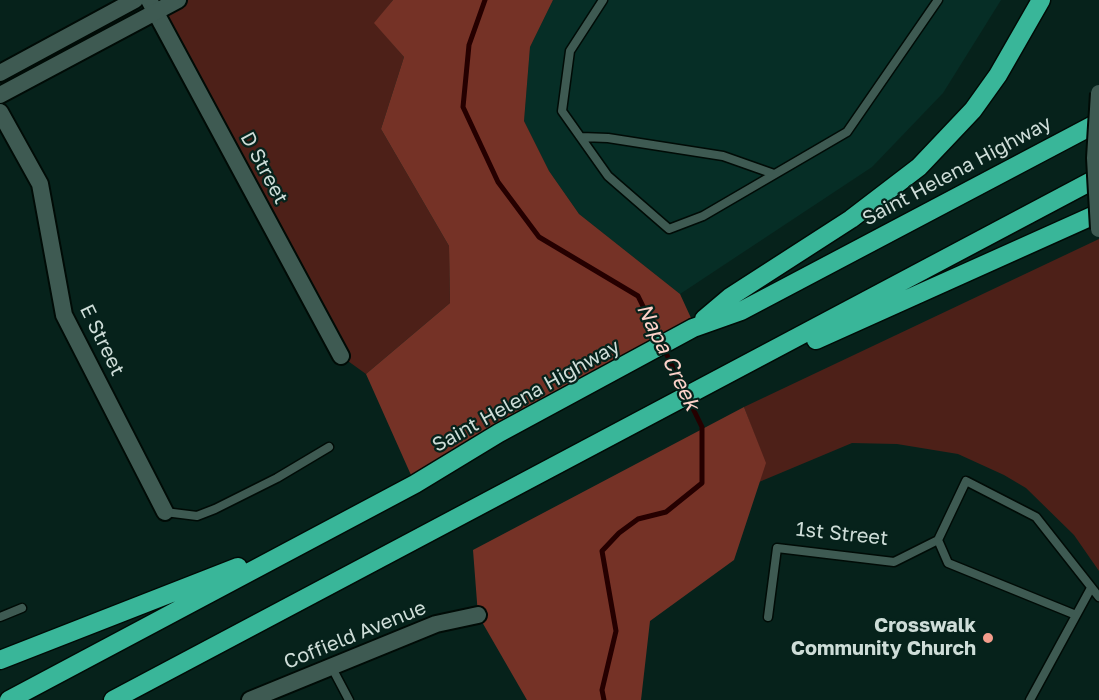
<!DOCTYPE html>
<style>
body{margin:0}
canvas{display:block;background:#06221b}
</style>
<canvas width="1099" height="700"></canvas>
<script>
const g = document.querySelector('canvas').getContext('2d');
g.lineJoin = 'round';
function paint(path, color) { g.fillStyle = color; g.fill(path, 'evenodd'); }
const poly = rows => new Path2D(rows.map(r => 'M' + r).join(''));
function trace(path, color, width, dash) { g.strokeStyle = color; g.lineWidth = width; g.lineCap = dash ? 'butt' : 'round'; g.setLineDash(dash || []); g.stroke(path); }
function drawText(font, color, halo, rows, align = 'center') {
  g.font = font + ' "Golos Text",sans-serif'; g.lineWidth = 4.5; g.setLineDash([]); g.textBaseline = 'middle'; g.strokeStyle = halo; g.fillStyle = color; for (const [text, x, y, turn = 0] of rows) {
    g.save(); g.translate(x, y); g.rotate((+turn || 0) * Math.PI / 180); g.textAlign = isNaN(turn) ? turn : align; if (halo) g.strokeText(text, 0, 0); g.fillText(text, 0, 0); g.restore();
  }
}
const built = poly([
 [553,0,1001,0,943,93,872,167,680,294,579,214,549,171,524,121,530,47]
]);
const green = poly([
 [178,0,393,0,375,23,404,57,381,129,449,246,450,303,366,374,341,356,155,12],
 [1099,239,1099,571,1074,535,1026,488,1004,475,958,454,897,444,852,443,759,482,765,463,744,407]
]);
const forest = poly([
 [393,0,553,0,530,47,524,121,549,171,579,214,680,294,691,318,415,484,366,374,450,303,449,246,381,129,404,57,374,23],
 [744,407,766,463,734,560,650,621,641,700,527,700,478,615,473,550]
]);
const stream = poly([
 [485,0,469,45,463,107,498,182,539,237,638,296,702,427,702,483,666,512,638,519,619,533,602,551,616,631,602,690,604,700]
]);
const service = poly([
 [603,0,570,51,562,111,608,176,669,229,703,216,847,132,938,0],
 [581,137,608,138,723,156,774,174],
 [165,512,197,516,215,509,277,478,329,447],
 [938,540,948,563,1076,615],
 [0,617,22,608],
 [768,617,777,548,894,562,938,540,966,481,1036,517,1099,597],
 [331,666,349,700],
 [1030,700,1091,588]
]);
const minor = poly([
 [149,0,341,356],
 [0,112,40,184,64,315,165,512],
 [250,700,436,624,478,615]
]);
const tertiary = poly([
 [0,73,135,0],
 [0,95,178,0]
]);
const motorway = poly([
 [704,319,730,297,851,219,919,167,973,110,998,75,1041,0],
 [816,340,1099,213],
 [0,660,238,567],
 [9,700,415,484,499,433,693,328,741,311,1099,122],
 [113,700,1099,177]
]);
const secondaryBridge = poly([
 [1099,93,1095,158,1099,229]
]);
const markers = [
 [988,638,6,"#f49d8c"]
];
const streetNames = [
 ["D Street",264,168,62],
 ["Saint Helena Highway",957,171,-28],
 ["E Street",102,340,64],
 ["Saint Helena Highway",526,396,-29],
 ["1st Street",842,534,6],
 ["Coffield Avenue",355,635,-22]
];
const poiNames = [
 ["Crosswalk",976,626],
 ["Community Church",976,649]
];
const waterNames = [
 ["Napa Creek",668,357,64]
];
paint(built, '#062e26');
paint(green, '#4d2018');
paint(forest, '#753226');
trace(stream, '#250000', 5);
trace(service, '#000b06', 11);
trace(minor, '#000b06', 20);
trace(tertiary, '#000b06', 20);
trace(motorway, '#000b06', 21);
trace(service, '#3e5a52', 8);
trace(minor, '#3e5a52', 16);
trace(tertiary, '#3e5a52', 16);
trace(motorway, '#39b699', 18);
trace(secondaryBridge, '#000b06', 20, []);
trace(secondaryBridge, '#3e5a52', 16);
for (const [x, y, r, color] of markers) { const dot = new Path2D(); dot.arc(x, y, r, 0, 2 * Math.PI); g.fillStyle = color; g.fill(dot); trace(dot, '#06221b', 2); }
drawText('20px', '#ceddd8', '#06221b', streetNames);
drawText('bold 20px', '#ceddd8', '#06221b', poiNames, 'right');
drawText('italic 21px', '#fdd2c9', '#06221b', waterNames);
</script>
